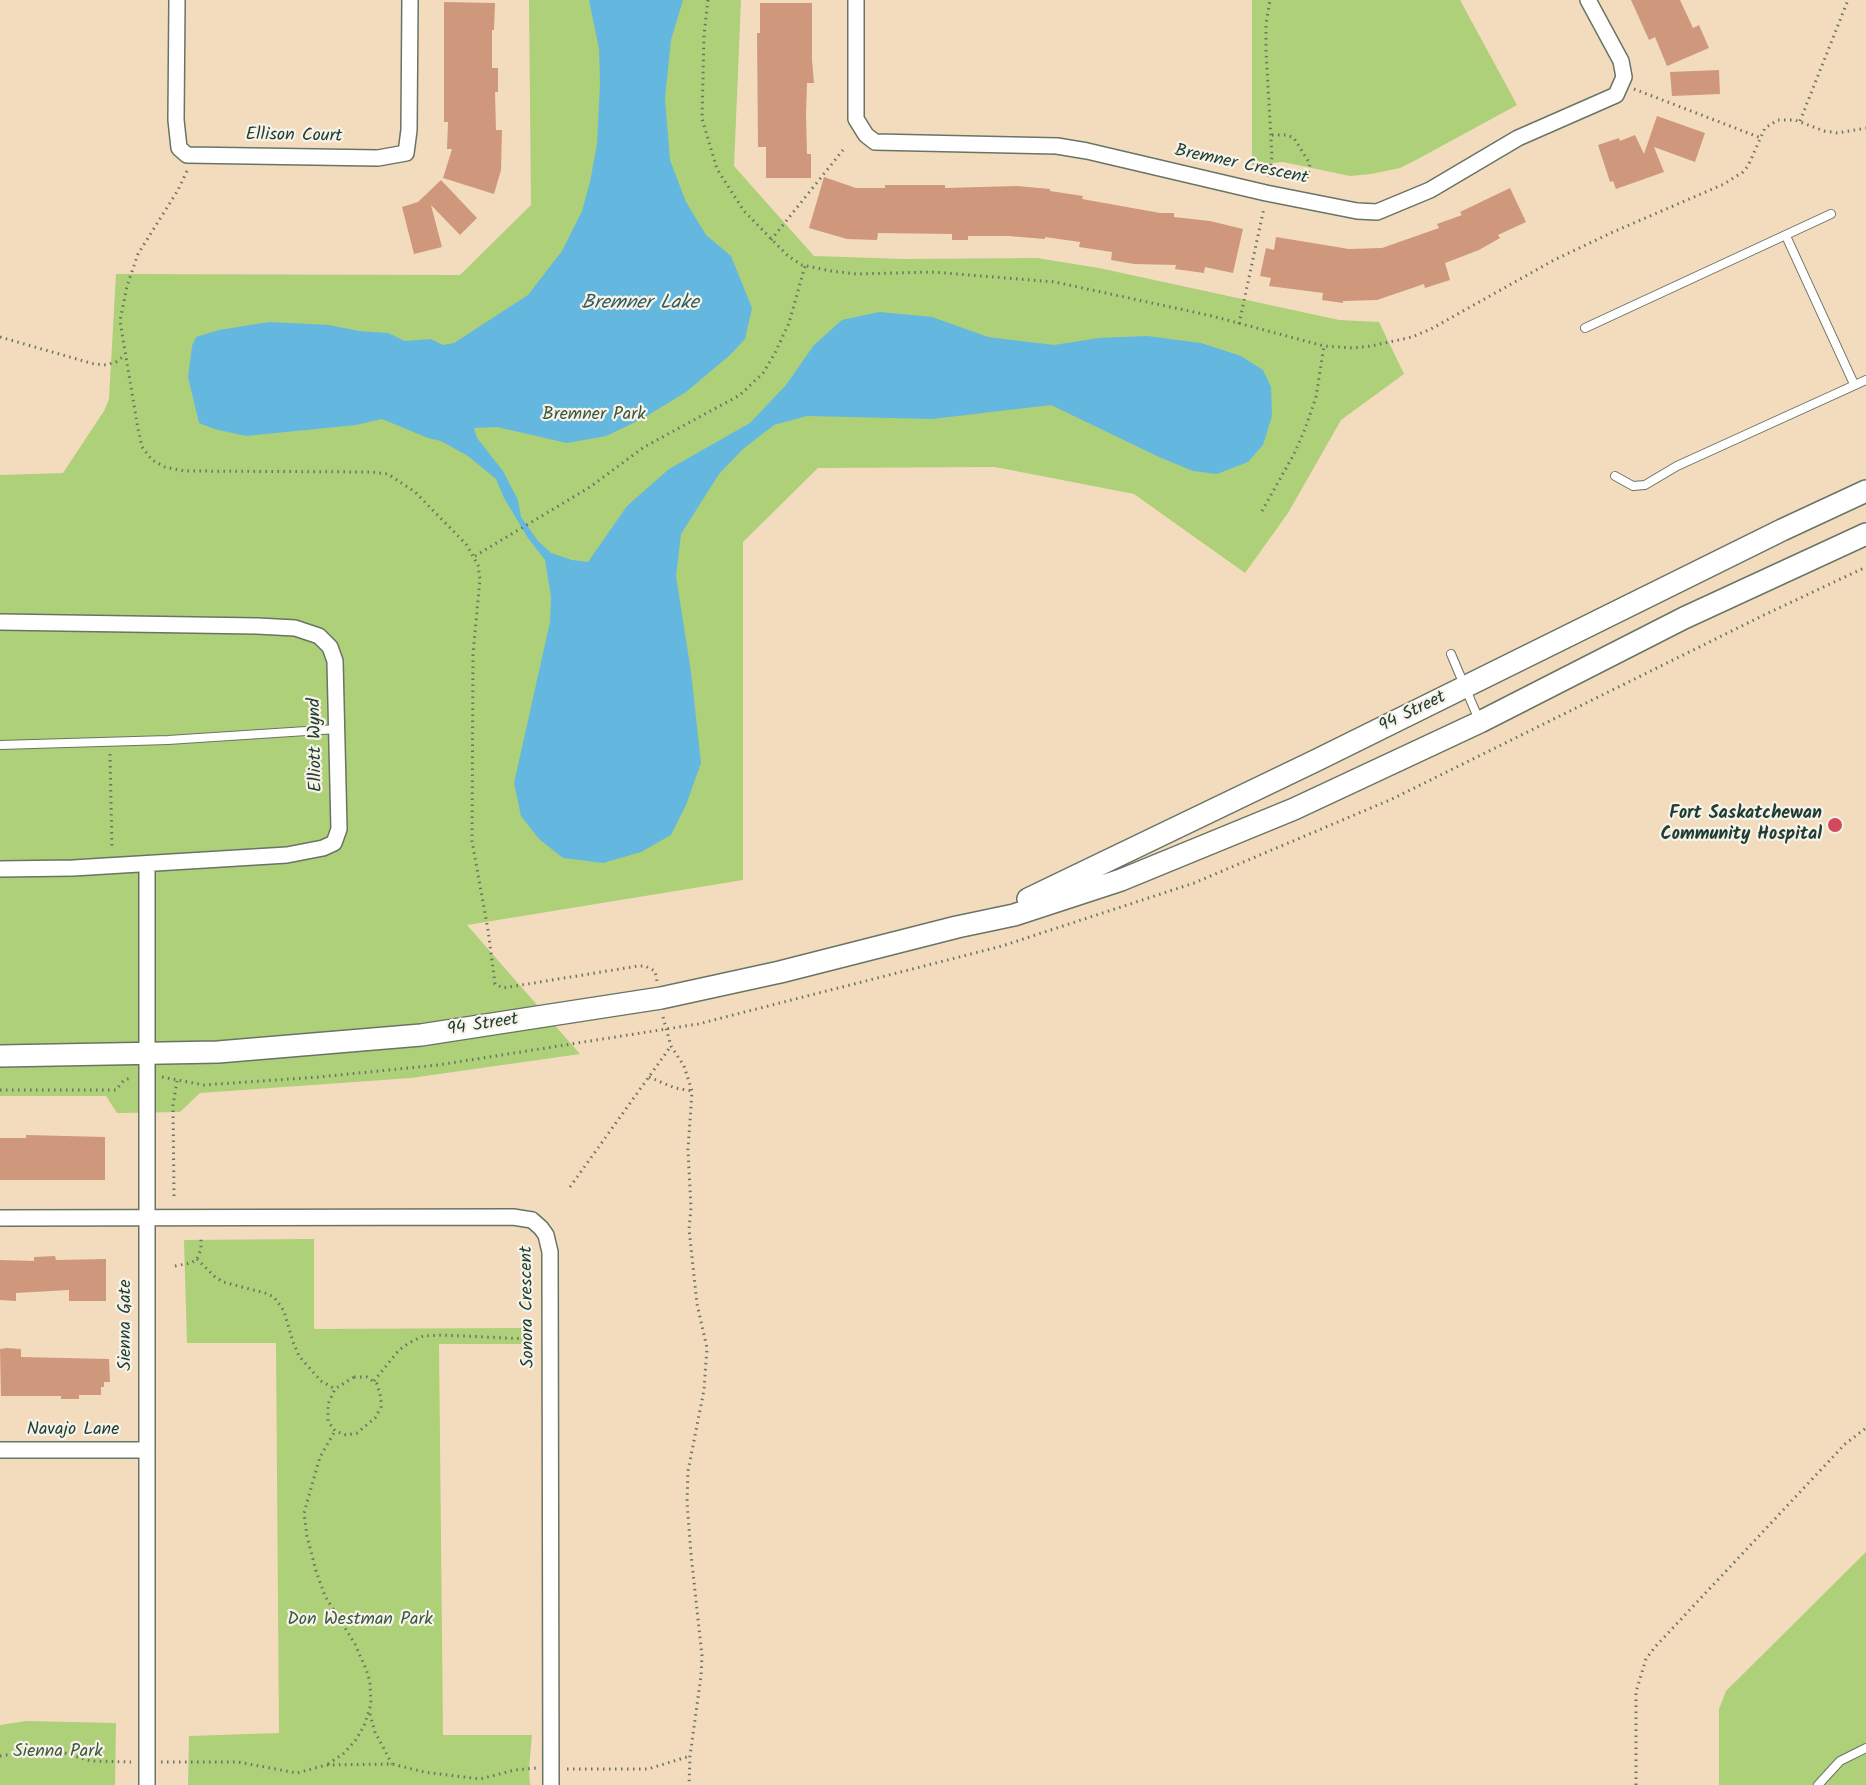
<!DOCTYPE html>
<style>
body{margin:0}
canvas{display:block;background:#f3dbbe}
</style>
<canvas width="1866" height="1785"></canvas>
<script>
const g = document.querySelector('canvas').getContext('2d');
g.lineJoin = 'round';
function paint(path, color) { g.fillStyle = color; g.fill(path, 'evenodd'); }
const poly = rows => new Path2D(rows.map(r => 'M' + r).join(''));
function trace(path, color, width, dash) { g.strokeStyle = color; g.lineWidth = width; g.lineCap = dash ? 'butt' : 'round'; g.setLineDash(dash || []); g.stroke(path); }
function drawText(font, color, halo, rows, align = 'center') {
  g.font = font + ' Kalam,sans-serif'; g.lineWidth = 4.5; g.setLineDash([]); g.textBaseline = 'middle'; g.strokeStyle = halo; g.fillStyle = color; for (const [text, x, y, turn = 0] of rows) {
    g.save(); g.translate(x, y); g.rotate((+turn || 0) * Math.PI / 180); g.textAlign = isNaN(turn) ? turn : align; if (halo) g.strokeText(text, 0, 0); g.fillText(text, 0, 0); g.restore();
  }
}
const green = poly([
 [529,0,741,0,734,166,814,256,904,259,1037,258,1099,268,1339,320,1379,322,1404,374,1341,420,1288,513,1245,573,1134,494,995,467,818,468,743,542,743,880,467,925,580,1054,411,1078,200,1093,180,1112,117,1113,106,1096,0,1096,0,475,63,473,104,411,109,399,116,274,460,275,531,205],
 [1252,0,1460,0,1517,105,1416,160,1400,168,1371,174,1350,176,1283,162,1252,165],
 [314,1239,314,1329,526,1328,526,1344,439,1344,443,1735,532,1735,529,1768,530,1785,188,1785,189,1736,279,1733,276,1343,187,1343,184,1240],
 [1866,1552,1866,1785,1719,1785,1719,1709,1726,1691],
 [26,1721,116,1723,115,1785,0,1785,0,1725]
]);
const water = poly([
 [589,0,683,0,671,40,665,98,670,160,686,202,706,235,731,256,752,308,745,339,730,355,686,392,642,419,606,436,567,443,497,427,474,428,477,438,503,471,518,500,521,517,538,541,551,553,572,560,588,562,627,506,669,469,750,423,786,385,814,345,842,320,879,312,932,317,988,337,1054,345,1099,338,1147,336,1201,343,1241,356,1263,370,1271,387,1272,416,1263,445,1248,462,1217,474,1193,471,1159,457,1051,405,932,419,807,416,774,425,743,449,719,474,681,534,676,576,691,672,701,763,686,805,671,835,641,852,603,863,563,858,539,839,521,816,514,783,550,622,551,597,545,560,528,538,504,498,496,479,468,456,441,441,428,438,382,419,356,425,246,436,214,429,199,423,188,377,192,346,196,337,219,330,269,322,329,325,359,331,388,333,405,341,431,339,443,345,454,343,528,295,562,251,582,211,590,182,597,144,600,83,599,49]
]);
const building = poly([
 [1631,0,1680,0,1693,28,1699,25,1709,48,1667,66,1655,37,1649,40],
 [444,2,495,3,494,30,492,30,492,68,498,68,498,92,495,92,496,130,502,130,501,170,494,194,443,178,452,149,447,149,448,122,444,122],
 [760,3,812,3,812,60,814,83,807,83,806,115,807,154,811,154,811,178,766,178,766,147,758,147,757,33,760,33],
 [1719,70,1720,94,1672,96,1670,72],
 [1657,116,1705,133,1695,162,1654,147,1664,172,1616,189,1613,181,1610,182,1598,145,1619,138,1620,141,1635,135,1644,154],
 [824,177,856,188,885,188,885,185,945,185,945,188,1017,186,1050,189,1050,191,1083,196,1082,199,1160,213,1174,213,1174,217,1210,221,1243,229,1233,273,1205,267,1204,273,1175,269,1176,265,1134,264,1111,260,1112,252,1079,247,1080,242,1045,237,1045,239,1008,236,968,236,968,240,952,240,952,234,878,233,877,240,847,239,809,228],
 [441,180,477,218,460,235,431,205,442,247,414,254,402,207,418,202],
 [1510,188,1526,222,1498,235,1500,238,1479,250,1445,263,1450,280,1425,288,1424,284,1377,300,1343,301,1343,303,1322,300,1323,293,1269,286,1271,278,1260,276,1266,248,1274,250,1276,237,1349,249,1382,248,1439,228,1437,224,1462,215,1460,212],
 [26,1135,105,1137,105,1180,0,1180,0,1138,26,1138],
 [55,1256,56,1260,106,1259,106,1301,69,1301,69,1290,16,1293,16,1301,0,1300,0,1260,34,1261,34,1257],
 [7,1348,21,1349,21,1357,109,1359,110,1382,104,1382,104,1387,101,1387,101,1395,79,1395,79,1399,61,1399,61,1396,1,1396,0,1349]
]);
const path = poly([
 [708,0,704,35,702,119,717,169,744,211,788,256,802,265,831,271,856,274,932,272,1055,282,1212,316,1324,346,1352,348,1371,346,1412,337,1431,329,1554,260,1613,232,1724,184,1743,172,1748,166,1765,128,1778,120,1795,120,1824,131,1838,133,1866,128],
 [1634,89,1761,138],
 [1800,121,1848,0],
 [1272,135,1287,135,1294,138,1310,164,1307,179],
 [187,171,178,190,138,254,127,286,120,321,138,429,142,447,152,460,165,467,184,471,371,472,388,474,415,492,466,544,478,565,480,579,473,654,472,841,488,930,495,984,503,988,638,966,645,966,655,971,657,981],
 [1269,177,1272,157,1266,50,1266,24,1270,0],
 [771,240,843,150],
 [1239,324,1264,208],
 [0,337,94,364,106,365,116,362,125,355],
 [1262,511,1294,454,1305,429,1316,397,1324,346],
 [475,556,590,487,644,447,740,395,763,373,775,353,789,323,805,266],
 [110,754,112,849],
 [663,1017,671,1046,684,1066,692,1091,688,1150,691,1208,689,1229,697,1304,707,1348,704,1390,688,1471,687,1502,691,1554,702,1656,701,1676,690,1756,689,1785],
 [162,1077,204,1085,319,1077,438,1065,698,1024,1002,946,1194,883,1392,799,1764,615,1866,567],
 [649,1077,675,1088,692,1091],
 [0,1090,116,1090,124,1080,131,1078],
 [570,1187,671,1046],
 [174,1196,173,1105,177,1081],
 [197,1259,214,1276,223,1282,265,1293,274,1297,284,1311,293,1342,299,1356,321,1381,335,1389],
 [175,1266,191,1263,197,1259,201,1249,201,1238],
 [354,1377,367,1377,377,1384,381,1398,381,1407,375,1418,357,1433,346,1435,335,1431,328,1421,328,1404,335,1389,354,1377],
 [374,1381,399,1350,409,1343,423,1336,442,1335,529,1339],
 [370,1714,375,1732,392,1764],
 [0,1756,43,1749,55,1750,91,1761,131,1762],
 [161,1762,238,1762,297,1773,326,1765,392,1764,424,1772,480,1779,515,1770,536,1768],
 [328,1764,343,1754,355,1741,364,1726,371,1704,370,1682,366,1669,355,1644,325,1596,316,1571,307,1536,304,1513,320,1457,335,1431],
 [567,1769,648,1769,690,1756],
 [1636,1785,1636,1692,1646,1659,1655,1647,1845,1444,1866,1428]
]);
const lane = poly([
 [1786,236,1854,384],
 [1585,328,1831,214],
 [1615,476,1633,486,1645,485,1677,466,1866,380],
 [1451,654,1479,720],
 [0,745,168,740,337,729],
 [1818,1785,1840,1761,1866,1748]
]);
const street = poly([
 [177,0,176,120,179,148,187,155,378,158,406,153,409,130,410,0],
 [856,0,856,119,866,135,875,142,1057,146,1087,151,1266,193,1357,211,1377,212,1430,190,1518,138,1616,95,1624,77,1621,61,1588,0],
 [0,622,257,626,295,628,319,636,330,647,335,661,339,829,334,843,323,848,287,855,73,868,0,869],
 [147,864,147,1785],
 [0,1218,513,1217,532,1220,541,1228,546,1235,550,1252,551,1785],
 [0,1450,147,1450]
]);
const secondary = poly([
 [1028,899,1317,760,1782,530,1866,491],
 [0,1056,218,1052,421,1035,661,998,780,972,957,927,1014,915,1121,880,1294,809,1480,722,1684,618,1866,534]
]);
const markers = [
 [1835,825,8,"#d1495b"]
];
const streetNames = [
 ["Ellison Court",294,137,1],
 ["Bremner Crescent",1241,166,12],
 ["94 Street",1413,713,-26],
 ["Elliott Wynd",317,745,-91],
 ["94 Street",483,1026,-9],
 ["Sonora Crescent",529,1307,-91],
 ["Sienna Gate",127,1325,-90],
 ["Navajo Lane",73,1431]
];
const parkNames = [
 ["Bremner Park",594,416],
 ["Don Westman Park",360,1621],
 ["Sienna Park",58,1753]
];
const poiNames = [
 ["Fort Saskatchewan",1822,815],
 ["Community Hospital",1822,836]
];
const waterNames = [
 ["Bremner Lake",640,305]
];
paint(green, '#aed078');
paint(water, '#64b7df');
paint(building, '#cf987d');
trace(lane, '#697464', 10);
trace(street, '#697464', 18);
trace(secondary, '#697464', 24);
trace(path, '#697464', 3, [1.5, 4.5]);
trace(lane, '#fff', 8);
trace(street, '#fff', 15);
trace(secondary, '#fff', 21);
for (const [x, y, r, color] of markers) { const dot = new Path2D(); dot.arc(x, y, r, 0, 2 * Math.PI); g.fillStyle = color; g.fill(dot); trace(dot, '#f7f3e8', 2); }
drawText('18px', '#1f3d34', '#f7f3e8', streetNames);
drawText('18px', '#3c5a42', '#f7f3e8', parkNames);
drawText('bold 18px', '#1f3d34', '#f7f3e8', poiNames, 'right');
drawText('italic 20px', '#305c5f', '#f7f3e8', waterNames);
</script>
